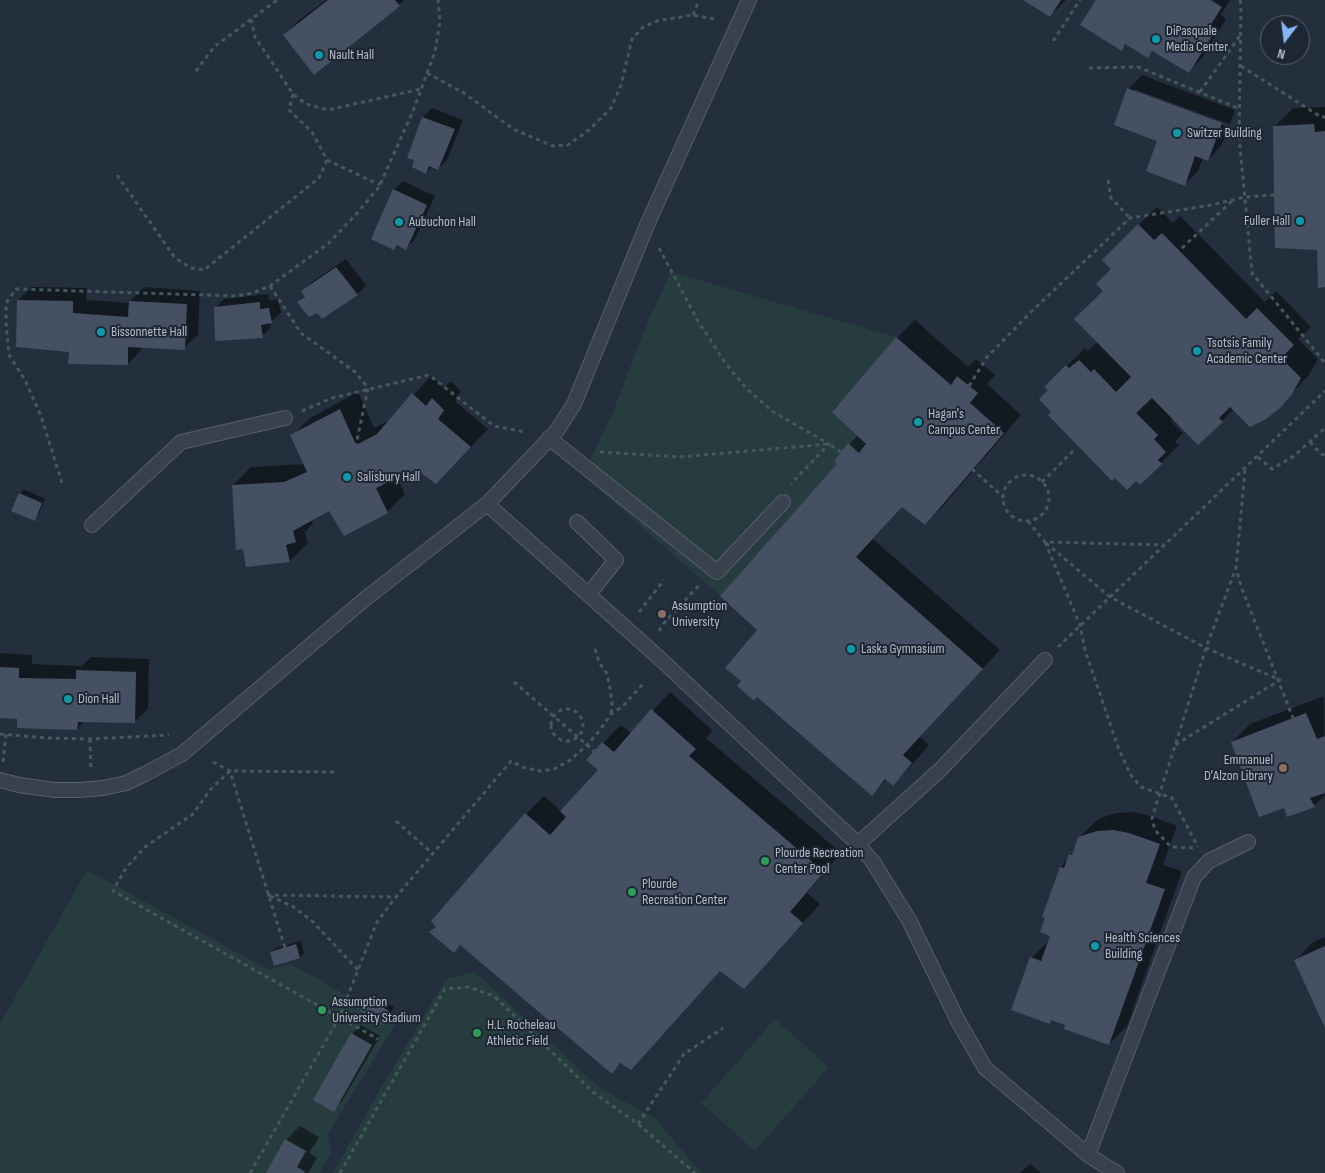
<!DOCTYPE html>
<style>
body{margin:0}
#map{position:relative;width:1325px;height:1173px;overflow:hidden;background:#242f3e;font-family:"Sofia Sans Condensed",sans-serif}
canvas{display:block}
.north{position:absolute;left:1260px;top:15px;width:50px;height:50px;box-sizing:border-box;background:#1d2633;border:1px solid #59626f;border-radius:50%;rotate:195deg;font-size:14px;font-weight:700;line-height:20px;text-align:center;color:#b4bcc9}
.north::after{content:'';display:block;margin:auto;width:18px;height:22px;background:#8ab4f8;clip-path:polygon(50% 0,100% 100%,50% 72%,0 100%)}
</style>
<div id="map">
<canvas width="1325" height="1173"></canvas>
<div class="north">N</div>
</div>
<script>
const g = document.querySelector('canvas').getContext('2d');
g.lineJoin = 'round';
function paint(path, color) { g.fillStyle = color; g.fill(path, 'evenodd'); }
const poly = rows => new Path2D(rows.map(r => 'M' + r).join(''));
function trace(path, color, width, dash) { g.strokeStyle = color; g.lineWidth = width; g.lineCap = dash ? 'butt' : 'round'; g.setLineDash(dash || []); g.stroke(path); }
function drawText(font, color, halo, rows, align = 'center') {
  g.font = font + ' "Sofia Sans Condensed",sans-serif'; g.lineWidth = 4; g.setLineDash([]); g.textBaseline = 'middle'; g.strokeStyle = halo; g.fillStyle = color; for (const [text, x, y, turn = 0] of rows) {
    g.save(); g.translate(x, y); g.rotate((+turn || 0) * Math.PI / 180); g.textAlign = isNaN(turn) ? turn : align; if (halo) g.strokeText(text, 0, 0); g.fillText(text, 0, 0); g.restore();
  }
}
const green = poly([
 [671,272,896,337,832,411,866,444,859,453,848,443,834,460,837,464,720,596,583,475,613,412,648,321],
 [87,870,269,970,291,964,396,1023,328,1134,331,1153,320,1173,0,1173,0,1024],
 [475,972,600,1088,656,1119,701,1173,333,1173,378,1093,446,979],
 [775,1019,829,1067,755,1151,701,1103]
]);
const shadow = poly([
 [326,0,404,0,399,5,285,35,298,21],
 [1025,0,1066,0,1050,16],
 [1098,0,1230,0,1221,15,1226,19,1202,58,1188,72,1154,50,1147,57,1127,44,1121,49],
 [1142,75,1235,110,1221,146,1208,160,1203,158,1198,171,1185,184,1128,89],
 [1134,89,1229,124,1228,127,1134,92],
 [1325,107,1325,286,1318,248,1275,126,1293,108],
 [432,108,463,120,447,160,438,169,432,167,426,173,416,159,408,157,423,117],
 [403,181,435,196,415,239,406,248,399,244,394,249,394,190],
 [1157,207,1173,223,1180,216,1265,302,1276,291,1311,327,1298,339,1318,359,1309,375,1279,407,1234,409,1198,444,1173,418,1171,421,1183,433,1175,442,1179,445,1161,463,1136,480,1115,476,1053,411,1050,390,1046,387,1085,348,1088,351,1098,342,1104,290,1112,269,1103,260],
 [346,259,366,285,358,294,322,318,317,311,299,302,306,296,303,291,312,282],
 [32,287,87,288,86,300,130,303,130,301,144,287,200,291,198,335,184,348,141,347,141,350,128,364,70,351,18,300],
 [268,294,269,300,278,299,281,313,270,322,271,327,262,336,215,308,224,299],
 [915,320,968,367,976,359,995,375,987,384,1021,415,943,506,925,524,903,506,873,539,1000,650,920,737,929,745,911,766,893,784,887,779,872,794,743,681,759,630,839,464,835,460,858,435,834,411,897,338],
 [431,376,444,388,451,381,461,391,455,401,488,429,454,465,416,467,397,477,405,494,387,512,330,510,312,519,313,523,305,532,308,543,290,561,247,565,233,485,251,467,304,464,292,436,310,418,358,392,374,428,392,419],
 [24,489,45,499,38,515,34,520,20,494],
 [0,653,32,655,32,664,82,666,91,657,149,659,148,709,134,722,85,721,77,729,19,718,0,717],
 [670,692,713,731,706,738,841,853,807,893,820,904,744,987,721,970,631,1069,621,1063,612,1072,437,926,526,814,544,796,561,811,599,770,588,760,603,743,621,725,632,734],
 [1324,696,1325,795,1314,806,1285,807,1232,742,1250,724],
 [1132,812,1148,815,1177,826,1163,865,1182,871,1127,1026,1109,1044,1053,1019,1049,1022,1031,958,1050,940,1061,867,1076,848,1079,838,1098,819,1116,813],
 [1325,937,1325,1025,1296,960,1313,942],
 [301,941,304,953,300,957,271,952,276,948],
 [372,995,394,1007,384,1024,368,999],
 [361,1025,380,1036,342,1101,333,1110,352,1034],
 [300,1126,319,1137,309,1153,317,1158,308,1173,267,1173,286,1140],
 [1030,1164,1041,1173,1020,1173]
]);
const building = poly([
 [328,0,395,0,400,6,314,75,283,35],
 [1023,0,1061,0,1050,17],
 [1096,0,1211,0,1222,7,1208,29,1214,33,1189,73,1152,51,1148,58,1125,44,1122,51,1080,25],
 [1127,88,1222,123,1208,161,1195,156,1185,186,1146,171,1157,141,1114,125],
 [422,117,455,129,438,170,429,166,426,174,412,167,414,160,407,158],
 [1314,124,1315,132,1325,131,1325,287,1318,288,1317,250,1275,248,1273,126],
 [393,189,427,205,406,250,397,245,394,250,371,239],
 [1138,224,1154,240,1162,233,1246,319,1257,308,1294,345,1281,358,1301,378,1292,394,1280,408,1266,419,1250,427,1230,407,1219,418,1223,422,1198,445,1152,398,1136,413,1158,435,1154,439,1166,452,1158,460,1162,464,1140,485,1136,481,1127,490,1115,478,1112,481,1048,415,1051,412,1039,399,1048,390,1044,387,1066,365,1069,368,1079,360,1091,372,1094,369,1116,392,1131,377,1074,319,1103,291,1096,284,1111,269,1102,260],
 [336,267,358,295,322,319,317,313,309,317,297,302,305,297,301,291],
 [17,300,73,301,73,313,128,317,129,301,187,304,185,350,128,347,128,365,68,364,69,352,16,347],
 [260,302,260,309,269,308,272,323,261,325,263,338,215,341,214,307],
 [896,337,951,385,957,376,978,393,970,403,1004,433,925,525,902,507,856,557,983,669,903,755,912,763,893,786,885,779,872,796,757,697,754,701,737,686,741,681,725,668,757,630,720,596,837,464,834,461,848,443,859,453,866,444,832,412],
 [412,393,426,406,432,398,444,410,438,419,471,447,436,484,416,469,376,488,388,513,344,536,329,511,293,531,296,542,286,545,290,562,246,567,243,549,236,550,232,485,284,482,307,472,290,435,340,409,356,445,377,434],
 [19,493,42,503,35,521,11,511],
 [0,667,19,668,19,678,76,679,76,670,136,672,135,723,78,722,77,730,17,728,17,719,0,718],
 [651,709,696,749,689,756,824,872,790,912,803,923,744,989,720,971,631,1070,620,1063,612,1074,460,945,454,953,429,932,436,927,431,921,525,813,550,835,566,817,560,811,598,770,586,760,602,742,614,752],
 [1306,713,1317,739,1325,736,1325,793,1310,798,1315,807,1287,817,1284,808,1259,817,1231,742],
 [1113,830,1129,833,1160,844,1146,883,1165,889,1109,1045,1064,1029,1065,1025,1051,1020,1050,1024,1011,1010,1030,957,1041,961,1050,936,1040,932,1045,918,1042,917,1060,867,1064,868,1069,854,1072,855,1078,837,1097,831],
 [296,944,300,958,274,966,270,952],
 [1325,946,1325,1028,1294,960],
 [367,998,391,1012,384,1025,360,1011],
 [351,1033,372,1045,334,1112,313,1100],
 [285,1139,306,1151,297,1167,305,1172,304,1173,266,1173]
]);
const path = poly([
 [1240,0,1241,6,1239,136,1252,273,1325,363],
 [693,15,699,0],
 [251,19,255,37,293,94,306,104,328,110,421,89],
 [1053,41,1080,0],
 [1241,66,1321,117,1325,117],
 [1089,68,1138,67,1240,109],
 [196,71,214,47,277,0],
 [427,73,464,93,513,129,553,146,568,145,589,130,611,108,621,85,632,39,643,27,657,21,693,15,714,19],
 [1200,92,1240,36],
 [293,94,289,110,312,132,327,160,380,185],
 [117,175,175,258,191,268,204,270,319,178,327,160],
 [1108,180,1111,198,1130,218],
 [659,248,698,321,726,364,746,388,772,411,829,444,791,484],
 [1182,248,1232,201],
 [270,286,301,333,355,372,368,388,356,445],
 [969,386,987,357,1033,310,1130,218,1206,206,1245,197,1275,195],
 [302,411,332,398,429,375,494,426,525,432],
 [1310,442,1321,454,1325,455],
 [600,452,679,457,829,444,841,452],
 [1258,457,1272,469,1294,456,1325,428],
 [972,469,1003,497],
 [1245,470,1236,568,1242,589,1293,718],
 '1003 498a23 23 0 1 1 46 0a23 23 0 1 1-46 0Z',
 [1042,482,1074,450],
 [62,483,41,416,25,380,9,355,6,323,6,303,16,289,237,296,253,293,270,286,329,243,359,211,379,187,413,111,435,52,440,21,438,0],
 [1028,521,1045,542,1165,545],
 [1045,542,1080,625,1085,650,1118,747,1130,774,1141,787,1172,798,1198,847],
 [1046,543,1110,597,1206,648,1280,680,1175,745],
 [639,612,664,580],
 [659,631,664,623,701,583],
 [1058,647,1325,391],
 [595,649,599,662,607,674,610,688,612,702,611,714],
 [514,682,594,751],
 '551 725a16 16 0 1 1 32 0a16 16 0 1 1-32 0Z',
 [0,734,48,738,90,739,169,735],
 [90,739,91,771],
 [3,762,6,734],
 [213,762,230,771,285,948],
 [334,772,230,771,211,789,193,814,145,847,126,868,113,891,378,1039],
 [396,821,433,854],
 [1193,848,1171,847,1155,830,1152,818,1206,648,1236,568],
 [267,895,395,897],
 [270,896,292,906,312,921,358,970],
 [638,1124,684,1054,723,1028],
 [250,1173,339,1018,377,922,396,897,511,761,522,767,540,771,554,769,569,761,587,745,600,730,611,714,622,707,643,684],
 [340,1173,445,989,469,987,494,996,593,1092,638,1124,695,1173]
]);
const lane = poly([
 [749,0,647,225,574,404,556,432,487,504,656,655,858,844,873,862,909,920,958,1021,985,1068,1088,1155,1117,1173],
 [549,438,717,572,783,502],
 [577,522,616,560,589,594],
 [92,525,181,442,285,418],
 [0,780,19,785,55,790,79,790,103,788,126,783,145,774,182,754,365,599,487,504],
 [858,844,940,770,1045,660],
 [1088,1155,1194,877,1209,861,1248,842]
]);
const markers = [
 [1156,39,5,"#0f9aa8"],
 [319,55,5,"#0f9aa8"],
 [1177,133,5,"#0f9aa8"],
 [1300,221,5,"#0f9aa8"],
 [399,222,5,"#0f9aa8"],
 [101,332,5,"#0f9aa8"],
 [1197,351,5,"#0f9aa8"],
 [918,422,5,"#0f9aa8"],
 [347,477,5,"#0f9aa8"],
 [662,614,5,"#8d6e63"],
 [851,649,5,"#0f9aa8"],
 [68,699,5,"#0f9aa8"],
 [1283,768,5,"#8d6e63"],
 [765,861,5,"#2e9e5b"],
 [632,892,5,"#2e9e5b"],
 [1095,946,5,"#0f9aa8"],
 [322,1010,5,"#2e9e5b"],
 [477,1033,5,"#2e9e5b"]
];
const poiNames = [
 ["DiPasquale",1166,31],
 ["Media Center",1166,47],
 ["Nault Hall",329,55],
 ["Switzer Building",1187,133],
 ["Fuller Hall",1290,221,"right"],
 ["Aubuchon Hall",409,222],
 ["Bissonnette Hall",111,332],
 ["Tsotsis Family",1207,343],
 ["Academic Center",1207,359],
 ["Hagan's",928,414],
 ["Campus Center",928,430],
 ["Salisbury Hall",357,477],
 ["Assumption",672,606],
 ["University",672,622],
 ["Laska Gymnasium",861,649],
 ["Dion Hall",78,699],
 ["Emmanuel",1273,760,"right"],
 ["D'Alzon Library",1273,776,"right"],
 ["Plourde Recreation",775,853],
 ["Center Pool",775,869],
 ["Plourde",642,884],
 ["Recreation Center",642,900],
 ["Health Sciences",1105,938],
 ["Building",1105,954],
 ["Assumption",332,1002],
 ["University Stadium",332,1018],
 ["H.L. Rocheleau",487,1025],
 ["Athletic Field",487,1041]
];
paint(green, '#263c3f');
paint(shadow, '#0007');
paint(building, '#455162');
trace(lane, '#565f6c', 16);
trace(path, '#44595c', 3, [4, 4]);
trace(lane, '#38414e', 14);
for (const [x, y, r, color] of markers) { const dot = new Path2D(); dot.arc(x, y, r, 0, 2 * Math.PI); g.fillStyle = color; g.fill(dot); trace(dot, '#1d2633', 2); }
drawText('14px', '#b4bcc9', '#1d2633', poiNames, 'left');
</script>
